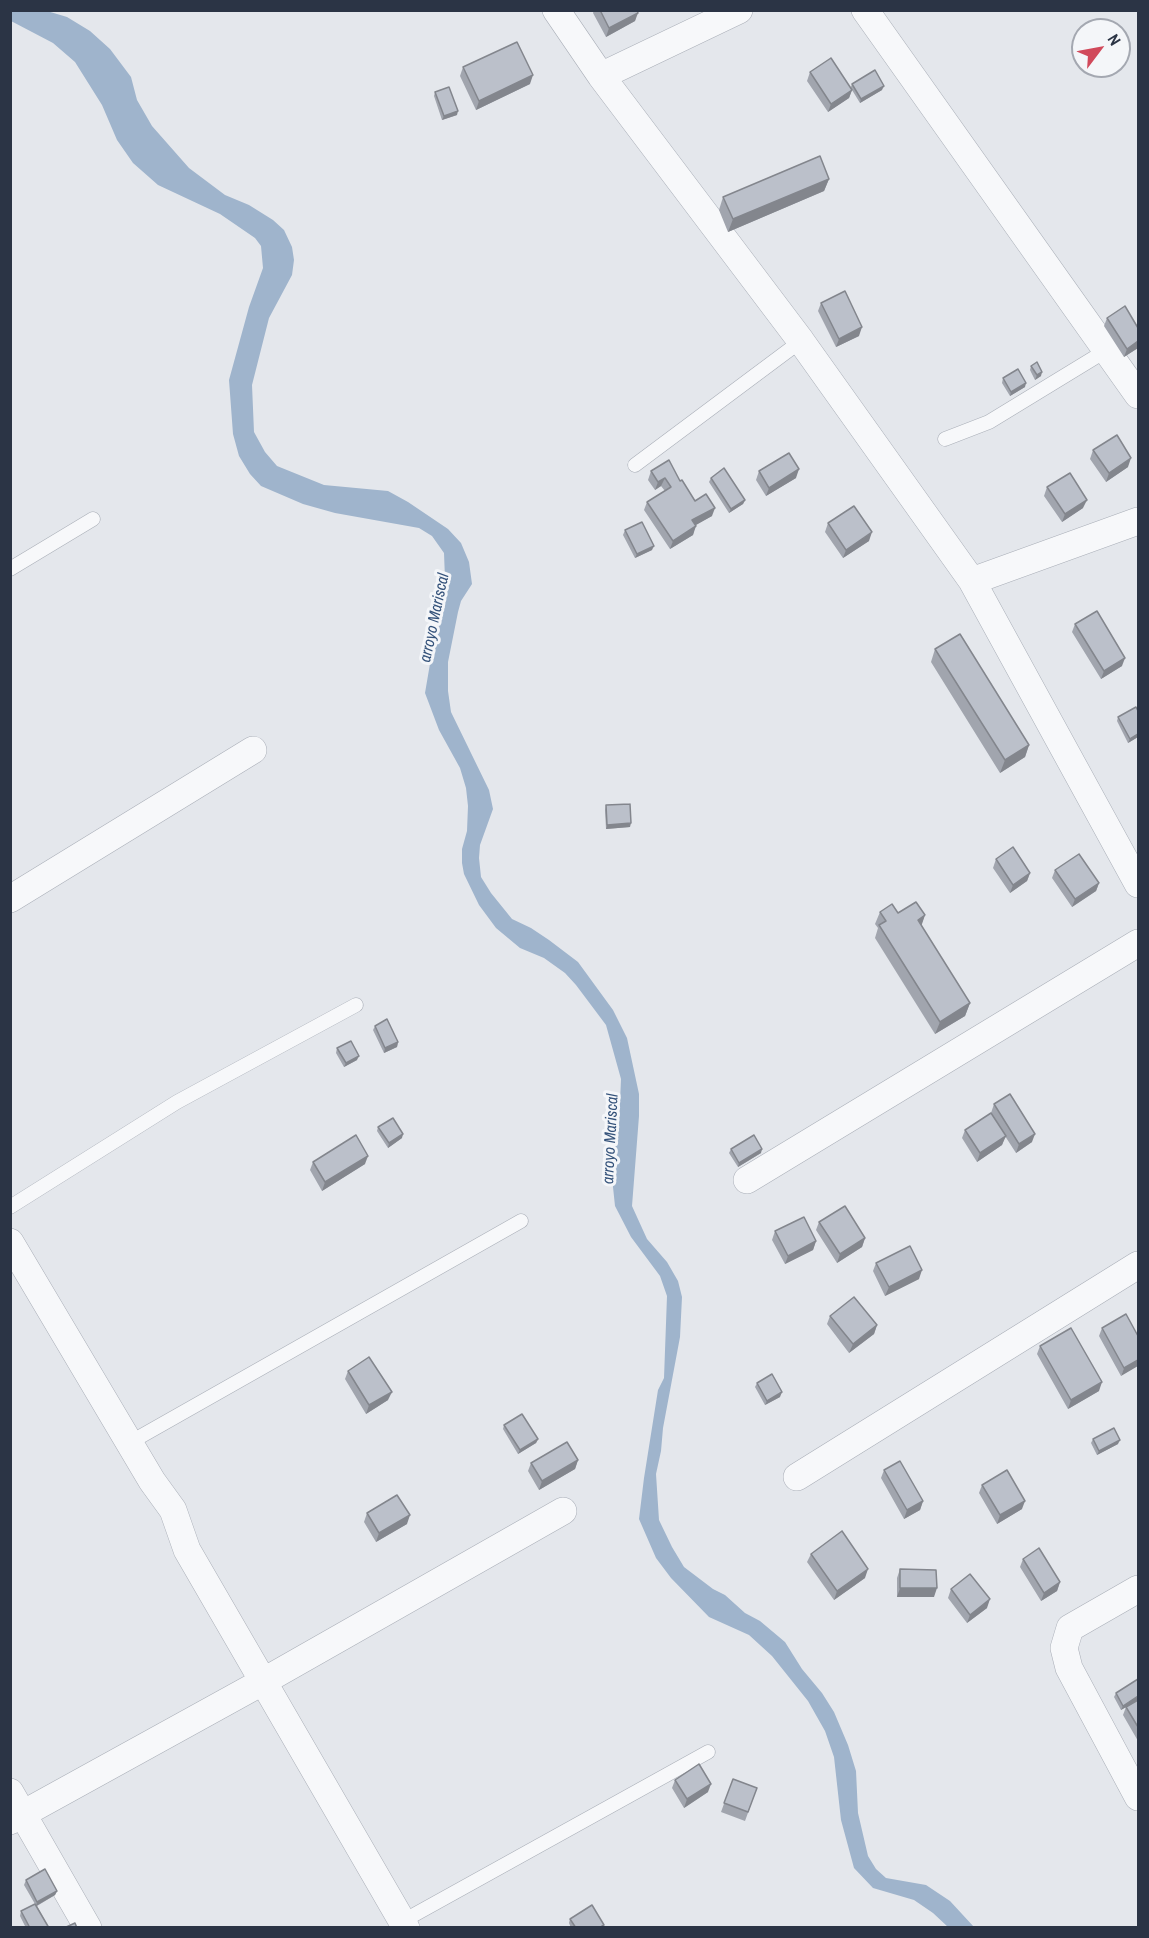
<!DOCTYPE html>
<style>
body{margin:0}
#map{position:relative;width:1149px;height:1938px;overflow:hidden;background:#e4e7ec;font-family:"Archivo Narrow",sans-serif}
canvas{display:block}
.frame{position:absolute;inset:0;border:12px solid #2b3445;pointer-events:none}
.north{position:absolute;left:1071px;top:18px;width:60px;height:60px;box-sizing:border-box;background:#f4f6f9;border:2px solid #a4a8b1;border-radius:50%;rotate:58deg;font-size:16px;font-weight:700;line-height:24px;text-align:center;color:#2b3445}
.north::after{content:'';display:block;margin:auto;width:21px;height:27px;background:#d1495b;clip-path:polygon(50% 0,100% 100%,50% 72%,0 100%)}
</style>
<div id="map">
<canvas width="1149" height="1938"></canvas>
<div class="frame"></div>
<div class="north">N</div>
</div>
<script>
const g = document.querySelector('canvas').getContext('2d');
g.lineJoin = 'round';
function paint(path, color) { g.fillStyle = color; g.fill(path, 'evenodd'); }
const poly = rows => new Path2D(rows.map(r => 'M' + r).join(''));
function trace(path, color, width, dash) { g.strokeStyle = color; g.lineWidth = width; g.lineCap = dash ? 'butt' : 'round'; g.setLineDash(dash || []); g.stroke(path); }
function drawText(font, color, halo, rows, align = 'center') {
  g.font = font + ' "Archivo Narrow",sans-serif'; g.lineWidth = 6; g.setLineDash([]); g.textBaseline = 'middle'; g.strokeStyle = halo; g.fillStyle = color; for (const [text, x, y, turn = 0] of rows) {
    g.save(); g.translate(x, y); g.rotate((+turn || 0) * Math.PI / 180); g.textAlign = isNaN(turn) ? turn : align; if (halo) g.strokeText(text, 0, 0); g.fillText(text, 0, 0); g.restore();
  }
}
const water = poly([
 [11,10,47,11,67,17,90,31,110,49,131,77,137,100,152,126,189,168,225,195,249,205,273,220,284,230,292,247,294,260,292,275,269,318,252,385,254,432,265,452,277,466,324,485,388,491,408,502,448,529,461,543,469,562,472,584,461,601,458,612,448,662,448,691,451,712,489,790,493,809,480,845,479,858,481,877,491,893,512,919,531,928,549,940,578,962,613,1010,627,1038,639,1094,639,1116,632,1206,647,1239,667,1262,678,1281,682,1297,680,1337,663,1428,661,1451,656,1474,659,1520,672,1547,684,1567,713,1589,725,1595,745,1613,760,1621,785,1642,802,1669,822,1693,834,1712,848,1745,856,1771,858,1813,868,1856,876,1869,886,1878,926,1885,950,1901,974,1927,948,1927,933,1913,914,1900,873,1888,854,1868,841,1820,834,1757,825,1731,808,1701,772,1656,749,1635,709,1617,671,1578,656,1558,639,1519,644,1478,658,1390,664,1378,667,1296,660,1276,631,1237,615,1206,613,1187,615,1145,619,1125,621,1079,606,1025,576,985,565,973,544,958,520,948,496,928,479,905,464,874,462,863,462,849,467,831,468,806,466,788,460,768,439,730,425,693,432,652,434,612,445,579,444,553,432,536,419,528,335,513,303,504,261,486,250,474,239,456,233,434,229,380,249,307,263,268,261,246,255,238,220,214,158,185,133,163,117,140,102,105,75,62,53,43,11,21]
]);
const service = poly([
 [945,439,989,422,1107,350],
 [635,465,801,341],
 [10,569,93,519],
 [10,1207,177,1102,356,1005],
 [129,1443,521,1221],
 [403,1921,708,1752]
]);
const minor = poly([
 [556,10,601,76,801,341,972,581,1138,884],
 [865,10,1138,395],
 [601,76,739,10],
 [972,581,1138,521],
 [10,899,253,750],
 [747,1180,1138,943],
 [10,1242,152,1481,173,1510,187,1550,406,1928],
 [797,1477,1138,1265],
 [1138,1589,1070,1628,1064,1648,1069,1668,1138,1797],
 [10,1792,88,1928],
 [10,1821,264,1681,563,1511]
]);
const wall = poly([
 [594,10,637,10,635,21,606,37,593,13],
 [463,67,530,84,476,110,460,76],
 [810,72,851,87,852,84,882,90,860,103,852,90,849,98,828,112,807,81],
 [435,92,457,115,442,120,434,96],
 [829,179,824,191,728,232,719,210,723,197],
 [821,303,859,336,836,347,818,311],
 [1107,318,1138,328,1138,348,1124,357,1104,326],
 [1031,366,1041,376,1035,380,1030,370],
 [1003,378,1025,387,1010,396,1002,383],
 [1093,450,1128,467,1106,482,1090,459],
 [651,471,680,481,695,501,712,516,695,525,693,535,670,549,644,510,647,502,665,491,661,486,655,490,648,480],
 [759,471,796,478,766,496,756,480],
 [711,478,745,500,743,504,729,513,709,482],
 [1047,487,1083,508,1062,522,1044,496],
 [828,523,869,541,843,558,825,532],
 [625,530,652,550,635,558,623,535],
 [1075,624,1122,666,1101,679,1072,632],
 [935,649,1029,745,1025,757,1000,773,931,662],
 [1118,717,1138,737,1128,743,1117,721],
 [606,805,630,827,606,829,605,810],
 [996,859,1030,873,1027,881,1010,893,993,868],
 [1055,870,1099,883,1096,891,1072,907,1052,878],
 [880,912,925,915,921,925,970,1003,965,1016,935,1034,875,938,878,928,875,924],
 [375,1026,398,1042,397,1047,384,1053,373,1030],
 [337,1048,357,1060,344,1067,336,1053],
 [994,1104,1032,1142,1016,1153,1005,1136,1002,1145,977,1162,962,1138,965,1130,1005,1135,991,1113],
 [378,1127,402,1138,388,1148,377,1131],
 [731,1149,761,1153,738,1167,729,1153],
 [313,1162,365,1164,322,1191,310,1170],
 [819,1222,865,1238,862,1247,837,1263,816,1230],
 [775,1231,816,1241,813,1250,785,1264,772,1240],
 [876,1263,919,1279,885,1296,873,1271],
 [830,1316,877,1325,874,1334,849,1353,827,1324],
 [1102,1328,1138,1336,1121,1376,1099,1336],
 [1040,1346,1099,1391,1068,1409,1037,1354],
 [348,1371,388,1400,366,1414,345,1379],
 [757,1383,780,1397,765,1405,755,1387],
 [504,1425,538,1439,536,1443,518,1454,503,1429],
 [1093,1439,1118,1444,1097,1455,1091,1443],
 [578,1460,575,1469,539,1490,528,1471,531,1463],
 [884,1470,923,1501,920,1510,904,1519,881,1478],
 [982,1485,1022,1509,997,1524,979,1493],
 [367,1513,407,1524,376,1542,364,1522],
 [811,1554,865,1578,834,1600,807,1562],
 [1023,1559,1060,1582,1057,1591,1041,1601,1020,1567],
 [900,1569,934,1597,897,1597,897,1578],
 [951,1589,987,1608,967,1623,948,1598],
 [1116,1693,1138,1700,1121,1710,1114,1697],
 [1138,1700,1138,1741,1123,1715,1126,1707],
 [733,1779,757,1788,745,1821,721,1812],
 [675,1780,708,1792,684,1808,672,1788],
 [26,1880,57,1891,55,1895,37,1906,49,1928,26,1928,20,1916,21,1911,35,1904,24,1885],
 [570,1919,603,1928,571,1928,569,1923]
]);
const shadedWall = poly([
 [638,13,635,21,606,37,609,28],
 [533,75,530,84,476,110,479,101],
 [884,86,882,90,860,103,861,99],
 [852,90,849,98,828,112,831,104],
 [458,111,457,115,442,120,444,116],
 [829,179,824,191,728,232,733,219],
 [862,327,859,336,836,347,839,339],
 [1138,341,1138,348,1124,357,1127,349],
 [1042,372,1041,376,1035,380,1037,375],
 [1026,383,1025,387,1010,396,1011,392],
 [1131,458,1128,467,1106,482,1109,473],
 [799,469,796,478,766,496,769,488],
 [665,478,661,486,655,490,658,482],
 [745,500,743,504,729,513,731,509],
 [1087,500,1083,508,1062,522,1065,514],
 [715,508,712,516,689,529,692,520],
 [696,526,693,535,670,549,673,541],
 [872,532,869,541,843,558,846,550],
 [654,546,652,550,635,558,637,554],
 [1125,658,1122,666,1101,679,1104,671],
 [1138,734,1138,737,1128,743,1130,739],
 [1029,745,1025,757,1000,773,1005,760],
 [631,823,630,827,606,829,607,825],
 [1030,873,1027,881,1010,893,1013,885],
 [1099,883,1096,891,1072,907,1075,899],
 [925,915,921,927,918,920],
 [970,1003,965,1016,935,1034,940,1022],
 [398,1042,397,1047,384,1053,385,1048],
 [359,1056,357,1060,344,1067,346,1063],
 [403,1134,402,1138,388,1148,389,1143],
 [1035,1134,1032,1142,1016,1153,1019,1144],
 [1006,1136,1002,1145,977,1162,980,1153],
 [762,1149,761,1153,738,1167,739,1163],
 [368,1156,365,1164,322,1191,325,1182],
 [865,1238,862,1247,837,1263,840,1254],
 [816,1241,813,1250,785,1264,788,1256],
 [922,1270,919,1279,885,1296,889,1287],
 [877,1325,874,1334,849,1353,853,1344],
 [1138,1360,1138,1366,1121,1376,1124,1368],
 [1102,1382,1099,1391,1068,1409,1071,1400],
 [392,1392,388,1400,366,1414,369,1405],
 [782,1392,780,1397,765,1405,767,1401],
 [538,1439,536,1443,518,1454,520,1450],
 [1120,1440,1118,1444,1097,1455,1099,1451],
 [578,1460,575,1469,539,1490,542,1481],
 [923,1501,920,1510,904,1519,907,1510],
 [1025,1501,1022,1509,997,1524,1000,1515],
 [410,1515,407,1524,376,1542,379,1533],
 [868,1569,865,1578,834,1600,837,1591],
 [1060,1582,1057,1591,1041,1601,1044,1593],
 [900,1588,937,1588,934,1597,897,1597],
 [990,1599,987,1608,967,1623,970,1615],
 [1138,1696,1138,1700,1121,1710,1123,1706],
 [711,1784,708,1792,684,1808,687,1799],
 [57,1891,55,1895,36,1906,37,1902]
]);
const building = poly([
 [600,10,637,10,638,13,609,28,600,10],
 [517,42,533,75,479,101,463,67,517,42],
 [831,58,852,90,831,104,810,72,831,58],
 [875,70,884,86,861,99,852,84,875,70],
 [449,87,458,111,444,116,435,92,449,87],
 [820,156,829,179,733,219,723,197,820,156],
 [845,291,862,327,839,339,821,303,845,291],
 [1125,306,1138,328,1138,341,1127,349,1107,318,1125,306],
 [1037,362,1042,372,1037,375,1031,366,1037,362],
 [1018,369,1026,383,1011,392,1003,378,1018,369],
 [1117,435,1131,458,1109,473,1093,450,1117,435],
 [789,453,799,469,769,488,759,471,789,453],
 [669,460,680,481,682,480,695,501,706,494,715,508,692,520,696,526,673,541,647,502,671,487,665,478,658,482,651,471,669,460],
 [724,468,745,500,731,509,711,478,724,468],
 [1070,473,1087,500,1065,514,1047,487,1070,473],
 [854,506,872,532,846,550,828,523,854,506],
 [642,522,654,546,637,554,625,530,642,522],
 [1097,611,1125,658,1104,671,1075,624,1097,611],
 [960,634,1029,745,1005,760,935,649,960,634],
 [1136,707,1138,711,1138,734,1130,739,1118,717,1136,707],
 [630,804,631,823,607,825,606,805,630,804],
 [1013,847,1030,873,1013,885,996,859,1013,847],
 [1079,854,1099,883,1075,899,1055,870,1079,854],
 [916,902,925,915,918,920,970,1003,940,1022,879,925,886,921,880,912,892,904,898,913,916,902],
 [387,1019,398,1042,385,1048,375,1026,387,1019],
 [351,1041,359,1056,346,1063,337,1048,351,1041],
 [1010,1094,1035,1134,1019,1144,994,1104,1010,1094],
 [991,1113,1006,1136,980,1153,965,1130,991,1113],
 [393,1118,403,1134,389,1143,378,1127,393,1118],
 [356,1135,368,1156,325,1182,313,1162,356,1135],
 [754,1135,762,1149,739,1163,731,1149,754,1135],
 [845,1206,865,1238,840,1254,819,1222,845,1206],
 [804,1217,816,1241,788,1256,775,1231,804,1217],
 [910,1246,922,1270,889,1287,876,1263,910,1246],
 [854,1297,877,1325,853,1344,830,1316,854,1297],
 [1126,1314,1138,1336,1138,1360,1124,1368,1102,1328,1126,1314],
 [1071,1328,1102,1382,1071,1400,1040,1346,1071,1328],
 [369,1357,392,1392,369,1405,348,1371,369,1357],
 [772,1374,782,1392,767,1401,757,1383,772,1374],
 [522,1414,538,1439,520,1450,504,1425,522,1414],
 [1114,1428,1120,1440,1099,1451,1093,1439,1114,1428],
 [567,1442,578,1460,542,1481,531,1463,567,1442],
 [900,1461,923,1501,907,1510,884,1470,900,1461],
 [1007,1470,1025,1501,1000,1515,982,1485,1007,1470],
 [397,1495,410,1515,379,1533,367,1513,397,1495],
 [842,1531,868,1569,837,1591,811,1554,842,1531],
 [1039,1548,1060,1582,1044,1593,1023,1559,1039,1548],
 [900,1569,936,1570,937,1588,900,1588,900,1569],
 [970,1574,990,1599,970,1615,951,1589,970,1574],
 [1138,1679,1138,1696,1123,1706,1116,1693,1138,1679],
 [1138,1700,1138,1727,1126,1707,1138,1700],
 [699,1764,711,1784,687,1799,675,1780,699,1764],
 [733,1779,757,1788,748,1812,724,1803,733,1779],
 [45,1869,57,1891,37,1902,26,1880,45,1869],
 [35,1904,49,1928,30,1928,21,1911,35,1904],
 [592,1905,604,1925,599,1928,576,1928,570,1919,592,1905],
 [75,1923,77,1928,64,1928,75,1923]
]);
const waterNames = [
 ["arroyo Mariscal",435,618,-78],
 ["arroyo Mariscal",611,1139,-87]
];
paint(water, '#9fb4cc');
trace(service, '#a9aeb7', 15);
trace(minor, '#a9aeb7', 28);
trace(service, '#f7f8fa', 14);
trace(minor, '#f7f8fa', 27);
paint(wall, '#a1a5ae');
paint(shadedWall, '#83868d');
paint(building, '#bbc0ca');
trace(building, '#83868d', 1.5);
drawText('italic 16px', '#34527a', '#f4f6f9', waterNames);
</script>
